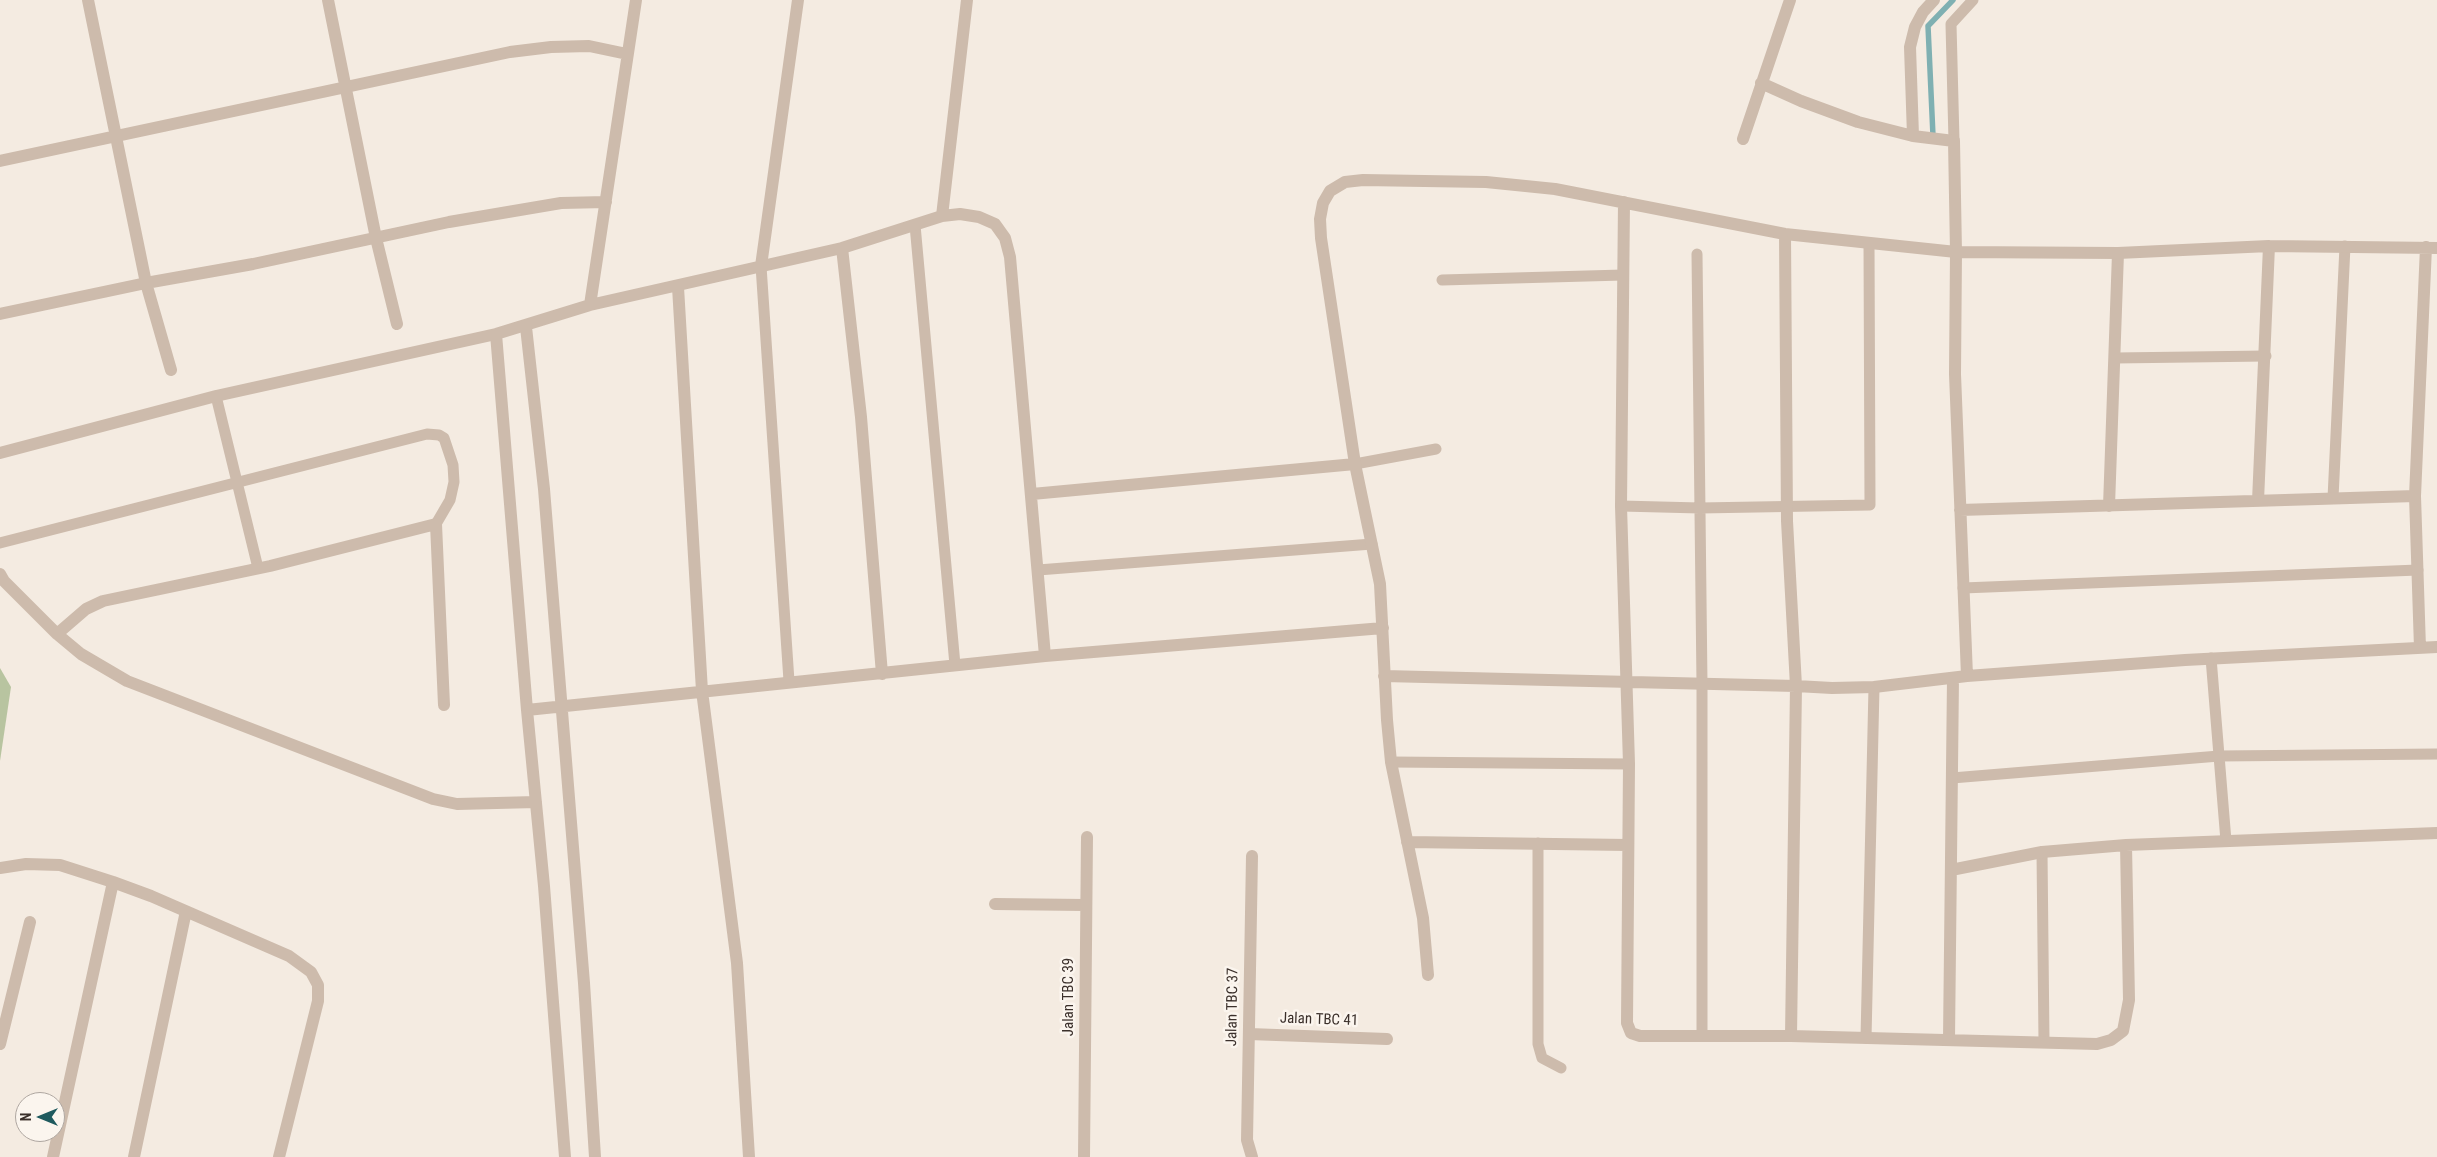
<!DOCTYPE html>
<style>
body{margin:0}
#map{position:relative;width:2437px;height:1157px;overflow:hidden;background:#f4ebe1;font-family:"Roboto Condensed",sans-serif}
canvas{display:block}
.north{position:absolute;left:15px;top:1092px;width:50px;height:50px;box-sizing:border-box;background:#fbf5ee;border:1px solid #aea6a0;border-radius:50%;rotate:270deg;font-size:14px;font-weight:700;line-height:20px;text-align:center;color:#3b302b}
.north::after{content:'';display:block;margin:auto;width:18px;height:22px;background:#1f5a5e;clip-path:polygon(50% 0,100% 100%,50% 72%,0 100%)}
</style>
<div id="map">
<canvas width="2437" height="1157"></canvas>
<div class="north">N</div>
</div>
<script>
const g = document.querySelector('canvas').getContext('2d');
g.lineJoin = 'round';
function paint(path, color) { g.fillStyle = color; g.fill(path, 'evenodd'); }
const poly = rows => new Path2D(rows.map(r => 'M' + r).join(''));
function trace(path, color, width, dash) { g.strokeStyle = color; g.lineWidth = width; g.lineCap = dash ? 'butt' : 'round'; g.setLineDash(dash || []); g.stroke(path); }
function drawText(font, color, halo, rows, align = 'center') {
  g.font = font + ' "Roboto Condensed",sans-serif'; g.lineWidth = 5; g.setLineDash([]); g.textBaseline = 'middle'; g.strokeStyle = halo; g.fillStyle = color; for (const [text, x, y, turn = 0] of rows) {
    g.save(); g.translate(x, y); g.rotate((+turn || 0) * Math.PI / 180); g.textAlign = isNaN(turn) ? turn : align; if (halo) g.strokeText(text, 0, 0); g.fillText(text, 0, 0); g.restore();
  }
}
const green = poly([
 [0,668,11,687,0,761]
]);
const stream = poly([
 [1933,136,1928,26,1953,0]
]);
const lane = poly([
 [1954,141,1951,24,1973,0],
 [915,225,955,665],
 [1697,254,1702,684,1702,1036],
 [761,266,789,681],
 [1442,280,1623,275],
 [2115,358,2266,356],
 [216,396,258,568],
 [1355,464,1436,449],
 [2333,498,2345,246],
 [1621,506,1700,508,1870,505,1869,243],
 [0,543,427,434,439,435,444,438,453,465,454,482,450,500,436,524],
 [1038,570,1372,544],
 [1963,588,2418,570],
 [2211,658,2226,841],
 [1391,762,1629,764],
 [1952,778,2219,756,2437,754],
 [1538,843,1538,1044,1542,1058,1561,1068],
 [2042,852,2044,1042],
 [1866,1038,1874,687]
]);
const street = poly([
 [88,0,146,283,171,370],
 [328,0,376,238,397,324],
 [1761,83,1801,101,1858,122,1913,136,1954,141,1956,252,1955,374,1967,676],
 [1913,136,1910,47,1915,27,1923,12,1934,0],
 [1743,139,1790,0],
 [0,161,510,52,551,47,589,46,627,54],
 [1624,202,1621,506,1629,764,1627,1023,1631,1033,1640,1036,1791,1036,2097,1044,2111,1040,2123,1031,2129,1000,2126,845],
 [942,216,967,0],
 [1785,234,1787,521,1796,686,1791,1036],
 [842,248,861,417,882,674],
 [761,266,798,0],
 [678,287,702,691,737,963,749,1157],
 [590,305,636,0],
 [0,314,146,283,253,264,449,222,561,203,606,202],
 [526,327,544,489,584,983,595,1157],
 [496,334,527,710,544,886,565,1157],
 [0,453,216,396,496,334,590,305,842,248,942,216,960,214,979,217,995,224,1005,238,1010,257,1045,656],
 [1032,494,1355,464],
 [2258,501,2269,246],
 [2109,506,2118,253],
 [1960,510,2415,496],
 [0,574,4,581,57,634,81,654,127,681,433,799,457,804,536,802],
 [57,634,86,609,103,601,270,566,436,524,444,705],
 [2420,648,2415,496,2426,247],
 [1384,676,1796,686,1832,688,1874,687,1967,676,2185,660,2437,647],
 [527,710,1045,656,1383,628],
 [1407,842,1628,845],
 [1252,856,1247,1140,1252,1157],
 [0,868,26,864,60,865,113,882,151,896,289,956,311,972,318,985,318,1001,279,1157],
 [1951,870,2042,852,2126,845,2437,833],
 [995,904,1085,905],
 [1428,975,1423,918,1391,762,1387,720,1380,584,1355,464,1321,238,1320,219,1323,203,1330,191,1345,182,1363,180,1486,182,1555,189,1785,234,1956,252,2118,253,2269,246,2437,248],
 [1249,1034,1387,1039],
 [1949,1039,1953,678],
 [0,1044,30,922],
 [53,1157,113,882],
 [134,1157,186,911],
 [1084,1157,1087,837]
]);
const streetNames = [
 ["Jalan TBC 39",1069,997,-90],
 ["Jalan TBC 37",1233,1007,-89],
 ["Jalan TBC 41",1319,1020,2]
];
paint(green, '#b8c4a0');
trace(stream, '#7fb0b2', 5.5);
trace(lane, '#cdbbac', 11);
trace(street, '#cdbbac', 12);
drawText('15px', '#3b302b', '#fbf5ee', streetNames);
</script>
